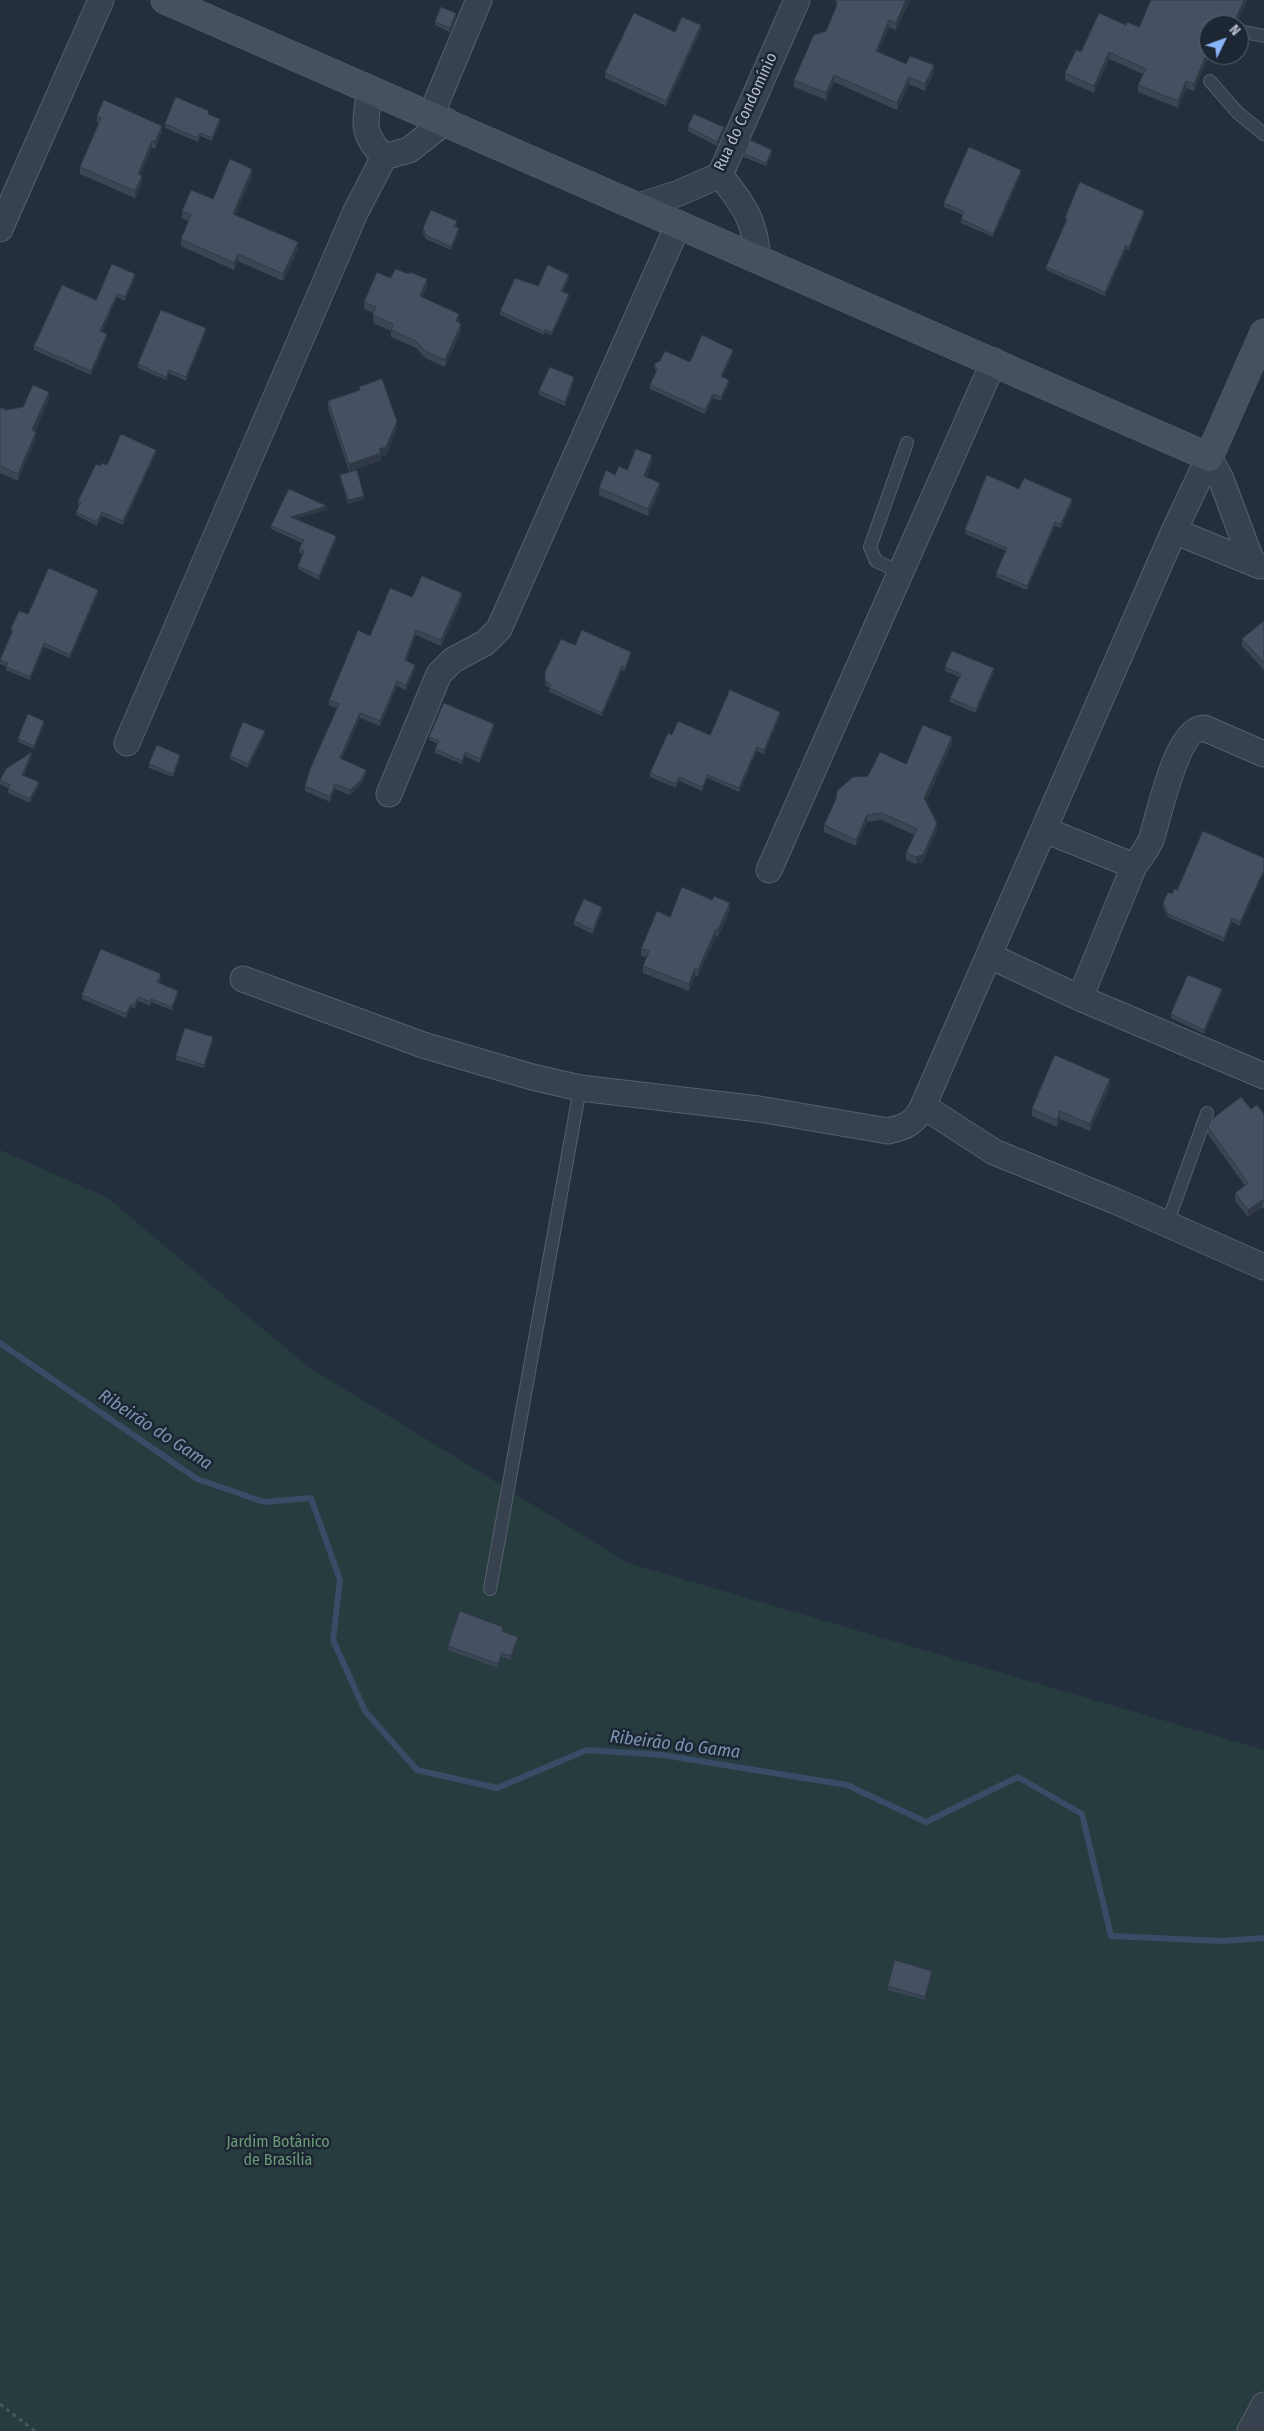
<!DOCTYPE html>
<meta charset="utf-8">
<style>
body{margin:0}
#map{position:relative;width:1264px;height:2431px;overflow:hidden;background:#242f3e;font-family:"Fira Sans Condensed",sans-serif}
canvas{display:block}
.north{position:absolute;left:1199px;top:15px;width:50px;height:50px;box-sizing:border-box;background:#1d2633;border:1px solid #59626f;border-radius:50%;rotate:48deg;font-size:14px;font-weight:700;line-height:20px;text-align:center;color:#b4bcc9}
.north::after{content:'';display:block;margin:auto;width:18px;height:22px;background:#8ab4f8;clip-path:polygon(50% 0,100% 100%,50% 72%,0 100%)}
</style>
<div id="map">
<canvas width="1264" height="2431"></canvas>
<div class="north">N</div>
</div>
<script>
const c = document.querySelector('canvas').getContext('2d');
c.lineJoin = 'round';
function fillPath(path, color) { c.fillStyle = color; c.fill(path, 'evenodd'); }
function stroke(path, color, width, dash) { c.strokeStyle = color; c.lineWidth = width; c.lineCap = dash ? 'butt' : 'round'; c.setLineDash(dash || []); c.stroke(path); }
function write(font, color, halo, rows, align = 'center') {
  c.font = font + ' "Fira Sans Condensed",sans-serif'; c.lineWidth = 5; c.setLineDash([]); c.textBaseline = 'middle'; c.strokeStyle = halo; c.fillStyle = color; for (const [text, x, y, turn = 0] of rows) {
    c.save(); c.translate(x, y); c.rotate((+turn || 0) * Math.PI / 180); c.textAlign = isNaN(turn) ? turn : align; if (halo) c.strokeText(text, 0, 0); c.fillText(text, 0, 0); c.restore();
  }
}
const green = new Path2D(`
 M0,1150L108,1198L307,1366L628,1563L1264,1750V2431H0Z`);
const stream = new Path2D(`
 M0,1343L197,1479L264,1502L311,1498L340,1580L333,1640L365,1711L417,1770L497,1788L587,1750L663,1755L847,1785L926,1822L1018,1777L1082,1814L1111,1936L1221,1941L1264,1938`);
const path = new Path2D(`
 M0,2404L35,2431`);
const lane = new Path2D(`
 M1244,32L1264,36
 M1210,81L1238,113L1264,134
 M900,572L876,561L870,547L907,443
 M1167,1224L1207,1113
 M490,1589L580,1088`);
const street = new Path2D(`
 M370,89C366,121 359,132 384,157
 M431,115L479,0
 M384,157L409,150L446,121
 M720,175C744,206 755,219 758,260
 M639,206L679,193L720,175L797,0
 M0,229L101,0
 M1209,457L1221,479L1252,562
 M1174,531L1260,566
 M127,743L355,213L384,157
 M389,794L439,674L453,660L485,643L499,629L678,225
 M1045,830L1134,866C1140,858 1147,849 1151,840C1159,817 1176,728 1204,728L1264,754
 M769,870L994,361
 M990,956L1080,998L1264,1076
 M243,979L423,1045L532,1077L580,1088L759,1109L888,1131C906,1127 915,1123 923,1106L1174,531L1209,457
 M1080,998L1134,866
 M923,1106L994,1152L1115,1201L1264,1267
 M1250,2431L1264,2405`);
const secondary = new Path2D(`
 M165,0L1209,457L1264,333`);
const wall = new Path2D(`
 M836,0H910L896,30L889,27L878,52L906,64L934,72L925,91L909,84L897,110L834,82L826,100L794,87V80L826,31L836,8Z
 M1247,0L1236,25H1209V55L1194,91L1186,88L1178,108L1138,92V85L1143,74L1109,59L1094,93L1065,80V73L1126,25L1139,27Z
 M456,17L450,32L435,25V22Z
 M701,30L666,106L605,78V73L675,32Z
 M209,114L220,122L212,141L200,136L198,142L165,128V124Z
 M97,116L162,133L155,149L152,148L140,175L142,183L135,198L80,174V167L99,124L97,123Z
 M688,127L724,131L717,146L688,131Z
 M744,154H772L766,166L744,157Z
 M1021,174L993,237L961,223V219L963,215L944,207V203Z
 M252,176L235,215L298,249L283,281L238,261L234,270L181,246V239L188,221L182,218V211L213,199Z
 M1144,214L1129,250L1126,249L1105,296L1046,270V267L1066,222L1065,218Z
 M457,225L456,227L459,232L451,250L426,239L423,233V229Z
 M135,277L125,301L117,297L102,332L107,338L91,375L34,350V346L96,300Z
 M390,278L427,287L422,297L459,321L458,323L461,331L445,367L425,358L416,348L391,337V331L375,324L373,321V313L364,309V302Z
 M569,278L563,292L569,298L552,335L545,332L544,335L500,315V311L538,286Z
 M206,331L186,381L169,373L166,380L138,368V364Z
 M733,353L722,377L729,383L721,401L713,398L705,414L650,389V385L656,371L654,367V364L690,362Z
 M574,381L565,406L539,395V391Z
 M359,387L397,428L386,455L381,456V461L349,471L328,408V401L359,391Z
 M49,399L35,431L36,439L18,481L0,473V407L6,410L23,407Z
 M156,453L123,525L102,516L97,526L76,515V512L79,505H78V501L100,466Z
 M652,462L647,477L660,490L648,516L599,495V488L615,475L627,470Z
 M340,475L364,499L348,504L340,478Z
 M1019,489L1072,503L1061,528L1055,526L1027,590L996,577V573L1006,551L965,534V530Z
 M327,510L296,519L336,540L319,580L298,569V566L303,554L299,553V549L302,543L271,529V526Z
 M98,594L70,658L44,647L30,680L6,670V666L0,664V660L12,633L11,632V628L28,614Z
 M412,597L462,599L441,646L416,635L406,661L415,670L406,690L397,686L380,726L360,718L342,759L366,775L361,785L350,795L335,789L330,802L305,791V786L337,708L329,705V700Z
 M1264,621V670L1242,646V639Z
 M575,645L631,656L625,671L622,670L602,716L549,692V688L545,685V672Z
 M945,667L994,672L976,713L950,702V698L959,677L945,671Z
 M780,716L764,754L757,751L739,792L708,778L702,791L679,781L676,788L650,777V773L672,735H710Z
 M44,725L34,749L18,742V739Z
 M494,728L480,763L465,756L462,764L435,753V749L438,744L429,740V737Z
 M265,735L248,768L230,759V756Z
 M952,744L926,801L937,830L923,862L916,864L906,860V853L914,835L882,820L867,822L856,846L824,832V825L868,776L906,764Z
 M32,756L24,775L39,786L30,803L8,793V788L0,784V780Z
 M180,759L173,777L149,768V764Z
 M1264,858L1240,926L1232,922L1224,942L1168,917L1163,907V903L1172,894L1177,890Z
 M730,910L718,937L716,936L698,976L695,975L689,991L643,973V966L647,957L641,956V949L670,917Z
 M602,911L593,934L574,925V921Z
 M161,977L159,982L178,994L172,1010L151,1002L150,1006L138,1001L135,1009L131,1007L126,1018L82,999V995Z
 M1222,993L1204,1034L1171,1018V1014Z
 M213,1041L204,1068L176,1060V1056Z
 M1110,1086L1090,1131L1060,1119L1057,1127L1032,1116V1109Z
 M1251,1109L1264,1114V1209L1262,1207L1248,1217L1235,1201V1193L1245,1186L1208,1134V1127Z
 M503,1630V1632L518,1640L511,1660L502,1657L498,1668L448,1650V1646Z
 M932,1974L925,2000L888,1990V1986Z`);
const shadedWall = new Path2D(`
 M906,0H910L896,30V23Z
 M1244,0H1247V1L1236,25H1233Z
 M456,13V17L450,32V28Z
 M889,20V27L876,58V51Z
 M701,25V30L666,106V101Z
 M1209,48V55L1194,91V84Z
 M1109,52V59L1094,93V86Z
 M934,65V72L925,91V84Z
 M834,75V82L826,100V93Z
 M909,77V84L897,110V103Z
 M1186,81V88L1178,108V101Z
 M220,119V122L212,141V138Z
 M162,126V133L155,149V142Z
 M724,127V131L717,146V142Z
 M152,141V148L138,181V174Z
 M772,150V154L766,166V163Z
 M252,169V176L233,221V214Z
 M1021,170V174L993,237V234Z
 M142,176V183L135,198V191Z
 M1144,211V214L1129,250V247Z
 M459,228V232L451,250V247Z
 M298,242V249L283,281V274Z
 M1126,245V249L1105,296V292Z
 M238,254V261L234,270V263Z
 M135,274V277L125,301V297Z
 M569,275V278L561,295V291Z
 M427,279V287L420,303V296Z
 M117,294V297L100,335V331Z
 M569,294V298L552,335V332Z
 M459,314V321L456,329V321Z
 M461,324V331L445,367V360Z
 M206,328V331L186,381V377Z
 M107,334V338L91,375V371Z
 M733,350V353L721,380V376Z
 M574,377V381L565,406V402Z
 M729,380V383L721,401V397Z
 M49,392V399L32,437V430Z
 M713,394V398L705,414V410Z
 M397,421V428L386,455L381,456V461L349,471V464L379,449Z
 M36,432V439L18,481V474Z
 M156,450V453L123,525V521Z
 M652,455V462L644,484V476Z
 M660,483V490L648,516V509Z
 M364,496V499L348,504V500Z
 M1072,499V503L1061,528V524Z
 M327,506V510L291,520V517Z
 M102,512V516L97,526V522Z
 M1055,522V526L1027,590V586Z
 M336,536V540L319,580V576Z
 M98,590V594L70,658V655Z
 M462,593V599L441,646V640Z
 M416,630V635L405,666V660Z
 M44,643V647L30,680V677Z
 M631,652V656L625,671V668Z
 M415,665V670L406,690V685Z
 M622,666V670L602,716V713Z
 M994,668V672L976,713V709Z
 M397,681V686L380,726V721Z
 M780,712V716L764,754V750Z
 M360,713V718L340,764V758Z
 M44,721V725L34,749V746Z
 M494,724V728L480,763V759Z
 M265,731V735L248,768V764Z
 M952,737V744L924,805V798Z
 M757,747V751L739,792V788Z
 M32,752V756L22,778V775Z
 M465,752V756L462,764V761Z
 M180,755V759L173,777V774Z
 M366,770V775L361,785L350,795V790Z
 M708,775V778L702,791V787Z
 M679,777V781L676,788V784Z
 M39,782V786L30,803V799Z
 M335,784V789L330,802V797Z
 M867,815V822L856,846V840Z
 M937,823V830L923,862L916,864V857Z
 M1264,870V873L1240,926V922Z
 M730,903V910L718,937V930Z
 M602,907V911L593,934V930Z
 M1232,918V922L1224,942V938Z
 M716,929V936L698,976V970Z
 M695,968V975L689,991V984Z
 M1222,989V993L1204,1034V1030Z
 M178,991V994L172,1010V1007Z
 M138,997V1001L135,1009V1005Z
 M131,1004V1007L126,1018V1014Z
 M213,1037V1041L204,1068V1065Z
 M1110,1079V1086L1090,1131V1124Z
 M1060,1111V1119L1057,1127V1120Z
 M1262,1200V1207L1248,1217V1210Z
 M518,1637V1640L511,1660V1656Z
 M502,1653V1657L498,1668V1664Z
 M932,1971V1974L925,2000V1997Z`);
const building = new Path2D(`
 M836,0H906L896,23L889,20L876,51L906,64L910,56L934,65L925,84L909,77L897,103L834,75L826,93L794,80L811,41L814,35L826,31L837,5Z
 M1151,0H1244L1233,25H1209V48L1194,84L1186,81L1178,101L1138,85L1146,69L1109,52L1094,86L1065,73L1076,50L1081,52L1099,13L1126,25L1127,22L1139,27Z
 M441,7L456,13L450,28L435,22Z
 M634,13L675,32L682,17L701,25L666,101L605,73Z
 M176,97L209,111L208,114L220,119L212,138L200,133L198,138L165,124Z
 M104,100L162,126L155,142L152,141L138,174L142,176L135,191L80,167L101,118L97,116Z
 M694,114L724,127L717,142L688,127Z
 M750,140L772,150L766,163L744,154Z
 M969,147L1021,170L993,234L961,219L964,212L944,203Z
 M230,159L252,169L233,214L298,242L283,274L238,254L234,263L181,239L191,215L182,211L191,190L213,199Z
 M1080,182L1144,211L1129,247L1126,245L1105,292L1046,267L1067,219L1065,218L1069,208Z
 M431,210L457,221L454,227L459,228L451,247L426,235L423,229Z
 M112,264L135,274L125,297L117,294L100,331L107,334L91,371L34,346L62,285L96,300Z
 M548,265L569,275L561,291L569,294L552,332L545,329L544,332L500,311L515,278L538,286Z
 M396,269L406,273L409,274L410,272L427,279L420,296L459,314L456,321L461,324L445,360L425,351L416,341L391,330L393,324L375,316L373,314L376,307L364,302L377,272L390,278Z
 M161,310L206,328L186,377L169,370L166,377L138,364Z
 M702,335L733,350L721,376L729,380L721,397L713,394L705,410L650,385L657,370L654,364L660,361L665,351L690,362Z
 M550,367L574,377L565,402L539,391Z
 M382,379L397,421L386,447L379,449L381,453L349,464L328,401L360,390L359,387Z
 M33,385L49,392L32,430L36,432L18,474L0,466V407L6,410L23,407Z
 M121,434L156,450L123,521L102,512L97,522L76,512L81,502L78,501L96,464L100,466L102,463L107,465Z
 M636,449L652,455L644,476L660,483L648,509L599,488L606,470L615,475L619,466L627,470Z
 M357,470L364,496L348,500L340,475Z
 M987,475L1019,489L1024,478L1072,499L1061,524L1055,522L1027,586L996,573L1007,548L965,530Z
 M289,489L327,506L291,517L336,536L319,576L298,566L304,551L299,549L304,540L271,526Z
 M49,568L98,590L70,655L44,643L30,677L6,667L8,663L0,660L13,630L11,628L19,611L28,614Z
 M422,576L462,593L441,640L416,630L405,660L415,665L406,685L397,681L380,721L360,713L340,758L366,770L361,780L350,790L335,784L330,797L305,786L310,769L339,704L329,700L358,630L370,636L390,588L412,597Z
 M1264,621V663L1242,639Z
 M582,630L631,652L625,668L622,666L602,713L549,688L551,685L545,681V672L561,639L575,645Z
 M952,651L994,668L976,709L950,698L961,674L945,667Z
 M730,690L780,712L764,750L757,747L739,788L708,775L702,787L679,777L676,784L650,773L668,733L672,735L678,721L710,735Z
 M444,703L494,724L480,759L465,752L462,761L435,749L439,741L429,737Z
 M28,714L44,721L34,746L18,739Z
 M243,722L265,731L248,764L230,756Z
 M923,725L952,737L924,798L937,823L923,855L916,857L906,853L917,829L882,813L867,815L856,840L824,825L836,799L837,791L853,777L868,776L880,752L906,764Z
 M157,745L180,755L173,774L149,764Z
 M32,752L22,775L39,782L30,799L8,789L10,785L0,780L6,769Z
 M1203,831L1264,858V870L1240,922L1232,918L1224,938L1168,914L1163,903L1168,892L1172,894L1174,889L1177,890Z
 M682,887L712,900L714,896L730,903L718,930L716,929L698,970L695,968L689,984L643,966L649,951L641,949L657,911L670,917Z
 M584,899L602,907L593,930L574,921Z
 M101,949L161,974L157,982L178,991L172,1007L151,999L150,1002L138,997L135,1005L131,1004L126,1014L82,995Z
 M1188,975L1222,989L1204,1030L1171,1014Z
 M185,1028L213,1037L204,1065L176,1056Z
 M1055,1055L1110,1079L1090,1124L1060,1111L1057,1120L1032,1109Z
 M1241,1097L1251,1109L1257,1105L1264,1114V1202L1262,1200L1248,1210L1235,1193L1248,1183L1208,1127L1210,1121Z
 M460,1611L503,1627L502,1631L518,1637L511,1656L502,1653L498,1664L448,1646Z
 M895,1960L932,1971L925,1997L888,1986Z`);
const streetNames = [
 ["Rua do Condomínio",746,112,-65]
];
const parkNames = [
 ["Jardim Botânico",278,2143],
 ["de Brasília",278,2161]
];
const waterNames = [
 ["Ribeirão do Gama",155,1430,33],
 ["Ribeirão do Gama",675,1745,7]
];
fillPath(green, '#263c3f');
stroke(stream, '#394c67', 6);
stroke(lane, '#565f6c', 14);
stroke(street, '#565f6c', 27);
stroke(secondary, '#565f6c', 29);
stroke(path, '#44595c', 3, [4, 4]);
stroke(lane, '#38414e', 12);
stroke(street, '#38414e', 25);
stroke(secondary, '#465061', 28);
fillPath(wall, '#3b4654');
fillPath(shadedWall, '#303945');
fillPath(building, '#455162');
stroke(building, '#303945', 1);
write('16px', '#b4bcc9', '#1d2633', streetNames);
write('16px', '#6b9a76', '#1d2633', parkNames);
write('italic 18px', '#7c92b1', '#1d2633', waterNames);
</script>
